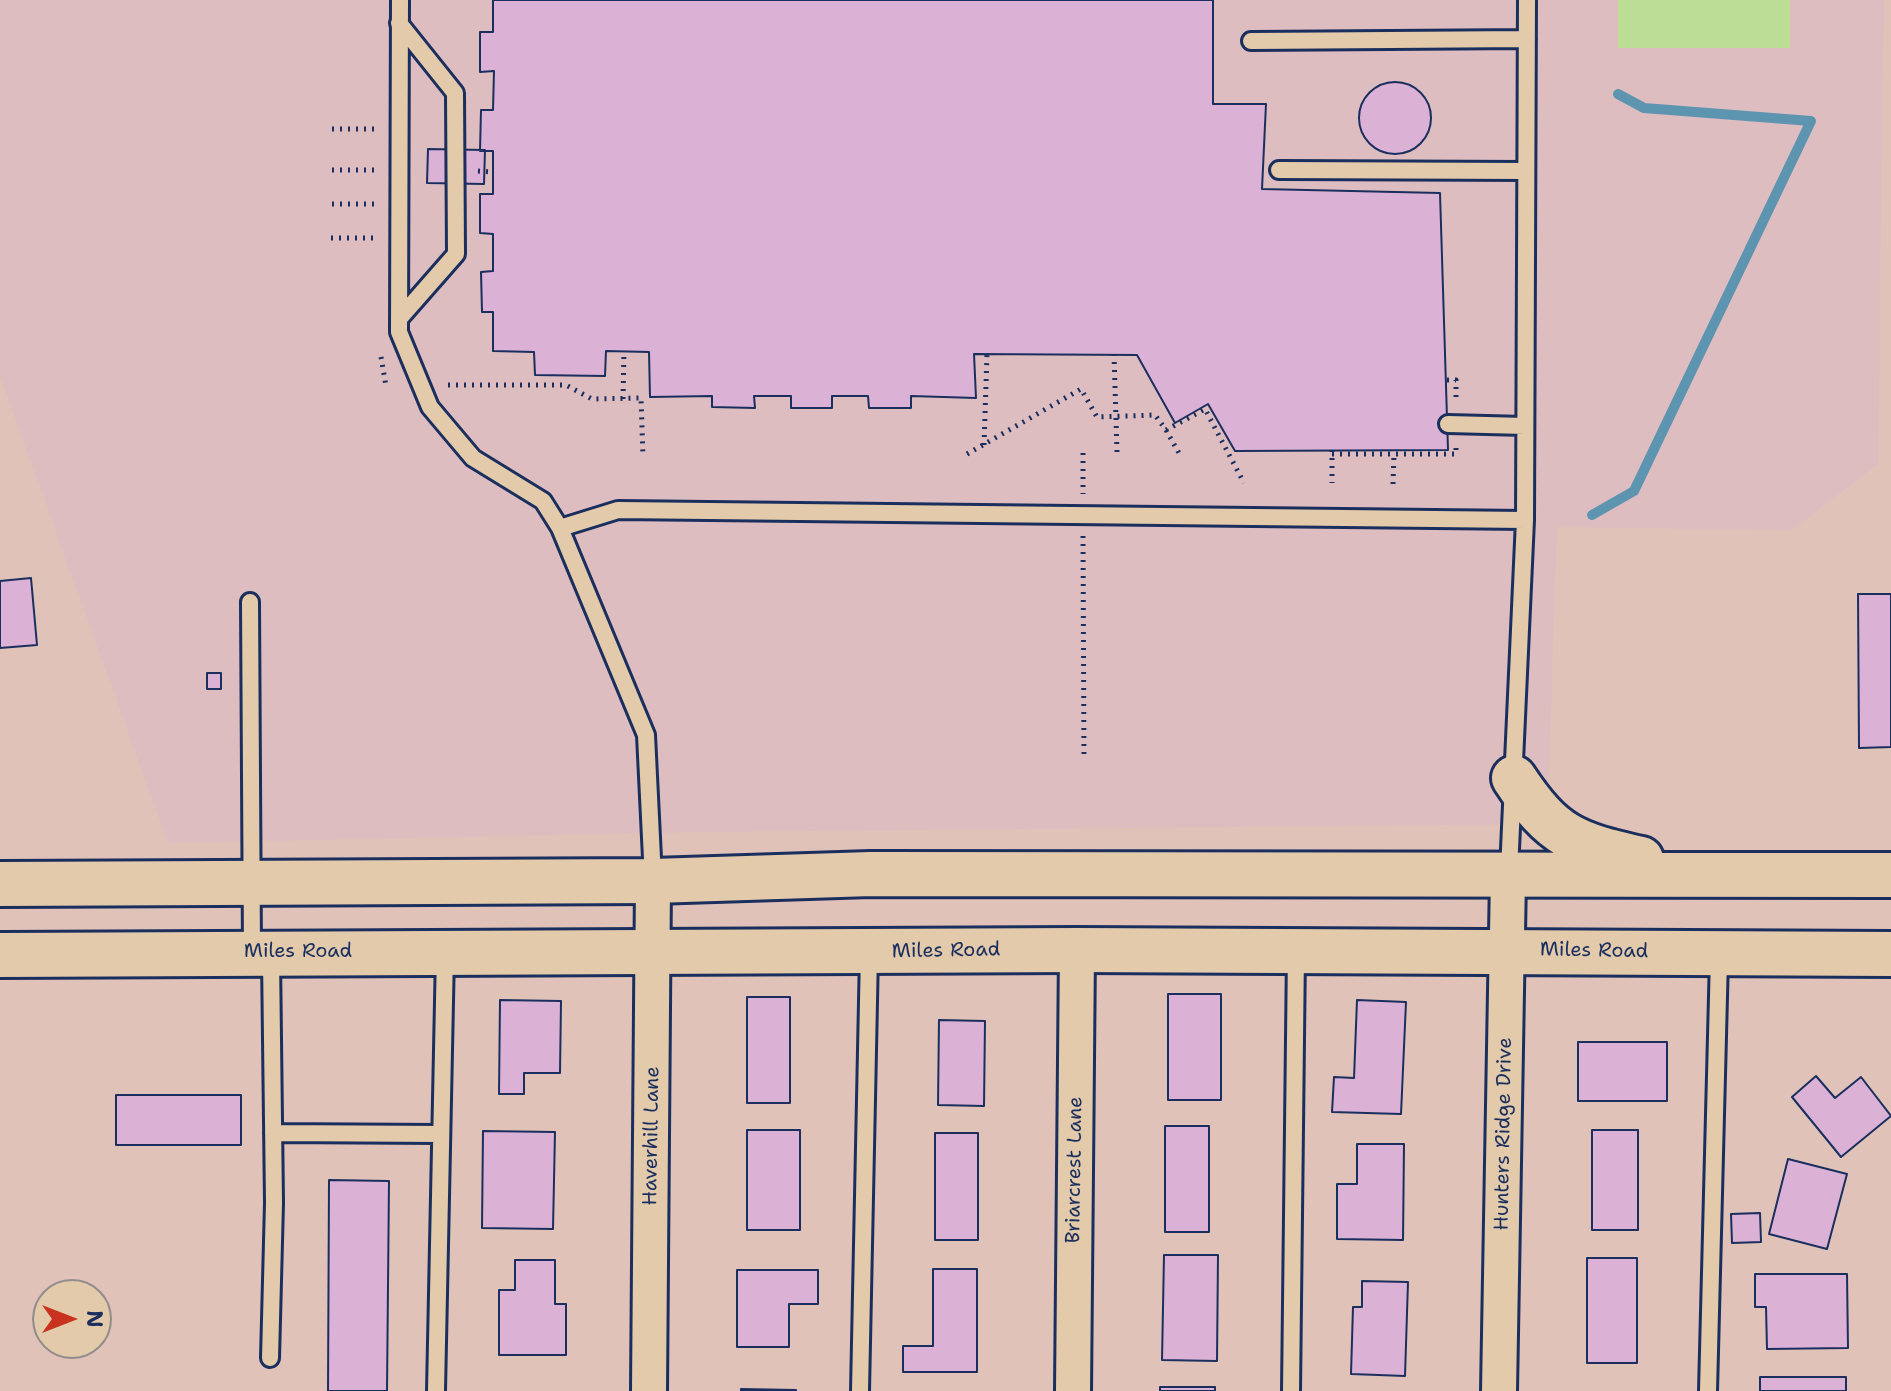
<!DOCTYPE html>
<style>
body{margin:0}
#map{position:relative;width:1891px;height:1391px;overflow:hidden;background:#e0c2b8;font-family:"Shantell Sans",sans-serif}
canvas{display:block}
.north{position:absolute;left:32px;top:1279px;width:80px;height:80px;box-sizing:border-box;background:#e2caab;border:2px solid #928c8c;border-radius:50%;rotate:90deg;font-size:22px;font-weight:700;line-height:32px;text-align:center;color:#1b2f5e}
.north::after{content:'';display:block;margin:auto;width:28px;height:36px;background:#c8321e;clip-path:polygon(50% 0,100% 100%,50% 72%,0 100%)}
</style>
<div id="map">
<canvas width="1891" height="1391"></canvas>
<div class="north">N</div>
</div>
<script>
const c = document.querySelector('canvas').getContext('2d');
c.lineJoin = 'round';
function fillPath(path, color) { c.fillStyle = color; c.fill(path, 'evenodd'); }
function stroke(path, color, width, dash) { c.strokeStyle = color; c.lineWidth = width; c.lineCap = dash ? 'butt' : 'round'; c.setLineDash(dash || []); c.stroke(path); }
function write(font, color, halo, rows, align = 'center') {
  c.font = font + ' "Shantell Sans",sans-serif'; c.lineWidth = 6; c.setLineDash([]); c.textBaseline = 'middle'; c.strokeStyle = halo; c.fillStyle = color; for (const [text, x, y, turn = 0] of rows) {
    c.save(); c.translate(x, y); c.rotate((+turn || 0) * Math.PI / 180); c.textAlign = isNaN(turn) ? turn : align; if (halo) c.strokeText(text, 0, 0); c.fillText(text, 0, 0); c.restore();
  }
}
const built = new Path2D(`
 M0,0H1884L1878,464L1792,530L1557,527L1547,824L699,832L168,843L0,376Z`);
const green = new Path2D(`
 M1618,0H1790V48H1618Z`);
const stream = new Path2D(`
 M1592,515L1634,491L1811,121L1644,108L1618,94`);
const building = new Path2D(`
 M493,0H1213V104H1266L1262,189L1440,193L1448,450L1235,451L1208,404L1175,423L1137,355L974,354L976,398L911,396V408H869L868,396H832V408H791V396H754L755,408L712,407V396L650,397L649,352L606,351L605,376L535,375L534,352L493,351V312H482L481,272L493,271V234L480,233V194H493V151H480L481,110H493L494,71L480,72V32H493Z
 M1359 118a36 36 0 1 1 72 0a36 36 0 1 1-72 0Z
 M428,149L485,150L484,184L427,183Z
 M31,578L37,645L0,648V581Z
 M1858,594H1891V747L1859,748Z
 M207,673H221V689H207Z
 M1168,994H1221V1100H1168Z
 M747,997H790V1103H747Z
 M500,1000L561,1001L560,1073H524V1094H499Z
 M1357,1000L1406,1002L1401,1114L1332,1112L1334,1077L1354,1078Z
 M939,1020L985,1021L984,1106L938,1105Z
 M1578,1042H1667V1101H1578Z
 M1816,1076L1835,1098L1861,1077L1891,1116L1841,1157L1792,1097Z
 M116,1095H241V1145H116Z
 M1165,1126H1209V1232H1165Z
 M747,1130H800V1230H747Z
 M1592,1130H1638V1230H1592Z
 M483,1131L555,1132L553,1229L482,1228Z
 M935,1133H978V1240H935Z
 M1357,1144H1404L1403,1240L1337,1239V1184H1357Z
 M1788,1159L1847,1174L1827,1249L1769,1234Z
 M329,1180L389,1181L387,1391H328Z
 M1760,1213L1761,1242L1732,1243L1731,1214Z
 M1164,1255H1218L1217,1361L1162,1360Z
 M1587,1258H1637V1363H1587Z
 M515,1260H555V1304H566V1355H499V1290H515Z
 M933,1269H977V1372H903V1346H933Z
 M737,1270H818V1304H789V1347H737Z
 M1755,1274H1847L1848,1348L1767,1349L1766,1307H1755Z
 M1362,1281L1408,1282L1405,1376L1351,1374L1353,1307H1362Z
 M1760,1377H1846V1391H1760Z
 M1160,1387H1215V1391H1160Z
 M741,1389L796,1390V1391H741Z`);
const path = new Path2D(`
 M332,129H377
 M332,170H374
 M478,171L493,172
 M332,204H377
 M331,238H377
 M1114,354L1117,452
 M381,357L386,386
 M1447,380H1456V402
 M448,385H566L592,399L641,398L643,457
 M623,399L624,352
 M1166,430L1179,453
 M984,445L987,354
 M1332,450V483
 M1083,453V494
 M967,454L1081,389L1097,417L1155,415L1166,430L1205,409L1244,483
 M1332,454H1456V448
 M1393,484L1394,454
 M1083,536L1084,759`);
const lane = new Path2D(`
 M400,0L399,332L430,407L473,458L543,501L560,528L646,735L653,879
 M399,23L455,93L456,254L399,319
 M1251,41L1527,39
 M1279,170L1526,171
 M1448,424L1525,426
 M560,528L618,510L1525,520
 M250,602L252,951
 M1509,871L1525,520L1527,0
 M273,1133L441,1134
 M270,1358L274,1203L271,957
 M436,1391L445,953
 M860,1391L869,953
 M1291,1391L1296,951
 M1708,1391L1719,957`);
const street = new Path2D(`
 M649,1391L653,881
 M1073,1391L1077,950
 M1499,1391L1508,877`);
const secondary = new Path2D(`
 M1514,778C1553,837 1574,844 1641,859
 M0,884L653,881L871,874L1891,875
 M0,955L1077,950L1891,954`);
const streetNames = [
 ["Miles Road",946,951,-1],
 ["Miles Road",1594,951,1],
 ["Miles Road",298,952],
 ["Hunters Ridge Drive",1504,1134,-89],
 ["Haverhill Lane",652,1136,-89],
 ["Briarcrest Lane",1075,1170,-89]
];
fillPath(built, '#debdc1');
fillPath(green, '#bcdd96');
stroke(stream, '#5d94af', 10);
fillPath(building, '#dbb1d6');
stroke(building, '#1b2f5e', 2);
stroke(lane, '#1b2f5e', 22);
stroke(street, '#1b2f5e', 40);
stroke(secondary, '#1b2f5e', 50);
stroke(path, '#1b2f5e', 5, [2, 6]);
stroke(lane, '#e2caab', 16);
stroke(street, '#e2caab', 34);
stroke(secondary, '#e2caab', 44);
write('20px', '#1b2f5e', '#e2caab', streetNames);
</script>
